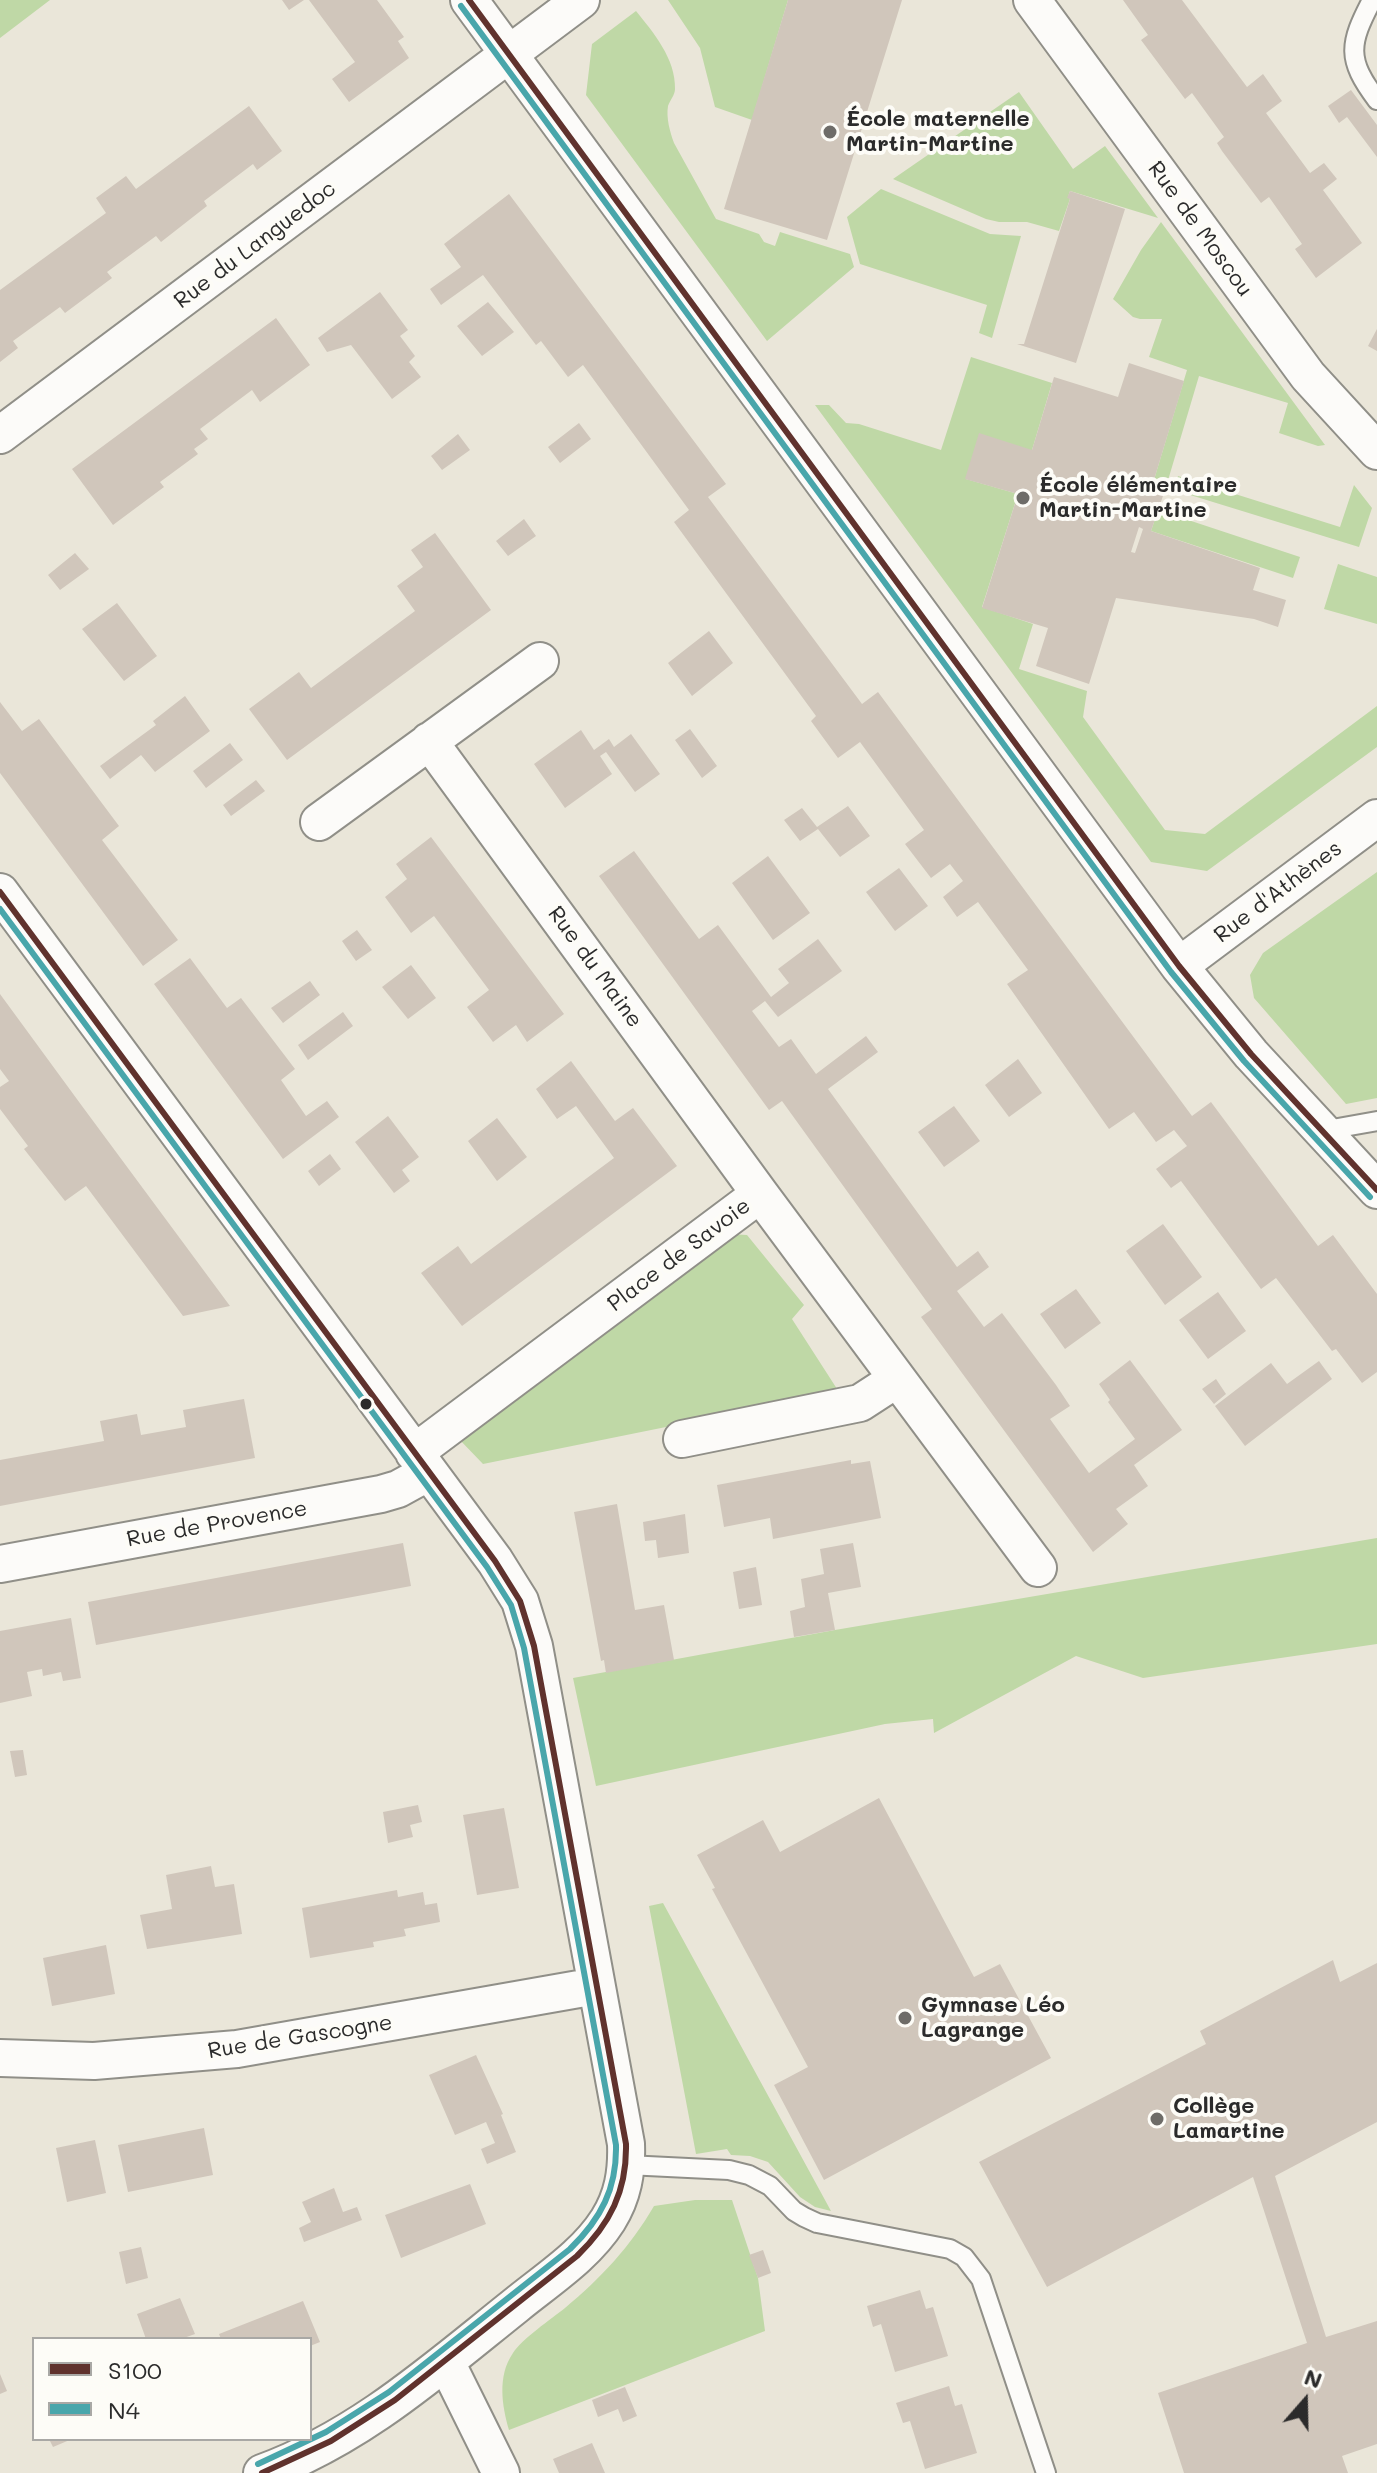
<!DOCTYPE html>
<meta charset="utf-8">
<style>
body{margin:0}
#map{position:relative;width:1377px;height:2473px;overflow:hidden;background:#eae6d9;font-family:Mali,sans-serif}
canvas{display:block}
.legend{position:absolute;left:32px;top:2337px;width:280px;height:104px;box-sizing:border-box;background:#fdfcf7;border:2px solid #a9a8a5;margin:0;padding:10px 14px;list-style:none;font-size:24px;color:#2b2b2b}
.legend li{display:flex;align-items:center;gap:16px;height:40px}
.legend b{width:40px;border:2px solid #a9a8a5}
.north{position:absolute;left:1265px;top:2361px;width:80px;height:80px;-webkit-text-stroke:6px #fdfcf7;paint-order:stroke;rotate:20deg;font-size:22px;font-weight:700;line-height:32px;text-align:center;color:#2b2b2b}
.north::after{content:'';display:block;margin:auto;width:28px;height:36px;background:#2b2b2b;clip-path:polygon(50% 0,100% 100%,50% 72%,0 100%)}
</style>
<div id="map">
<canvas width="1377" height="2473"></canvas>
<ul class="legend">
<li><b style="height:10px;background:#60322d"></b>S100</li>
<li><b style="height:10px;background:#49a6ab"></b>N4</li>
</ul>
<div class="north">N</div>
</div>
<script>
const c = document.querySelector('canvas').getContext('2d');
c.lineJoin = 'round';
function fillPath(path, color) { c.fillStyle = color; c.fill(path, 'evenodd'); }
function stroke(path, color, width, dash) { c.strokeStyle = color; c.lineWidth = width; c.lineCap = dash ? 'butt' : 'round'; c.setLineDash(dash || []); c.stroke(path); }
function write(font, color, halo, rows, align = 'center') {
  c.font = font + ' Mali,sans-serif'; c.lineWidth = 8; c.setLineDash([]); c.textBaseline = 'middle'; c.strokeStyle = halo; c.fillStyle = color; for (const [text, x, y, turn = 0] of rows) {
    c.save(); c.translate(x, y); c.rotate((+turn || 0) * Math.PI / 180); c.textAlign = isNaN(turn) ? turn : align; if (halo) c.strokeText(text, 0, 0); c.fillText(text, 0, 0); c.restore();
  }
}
const green = new Path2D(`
 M0,0H50L0,38Z
 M668,0H788L752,120L715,107L700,48Z
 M636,11C653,32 676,59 675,89C675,95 670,100 668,106C666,118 670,132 674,143L716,219L759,234L764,242L775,246L780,232L850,254L854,267L767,341L586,95L592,44Z
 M1019,92L1073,169L1105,146L1158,218L1070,191L1068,197L1070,199L1059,231L1027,222H999L986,219L893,179Z
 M881,189L990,234L1021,236L992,338L979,333L987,305L860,264L847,217Z
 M1161,222L1325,445L1318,446L1279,433L1288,403L1199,376L1166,487L1153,483L1187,370L1149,357L1162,319H1140L1133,317L1113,299L1141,250Z
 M971,357L1052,383L1032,450L966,479L1018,494L982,607L1033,624L1019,669L1087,691L1083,717L1165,830L1205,834L1377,706V747L1207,871L1151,862L815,405H829L846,423L859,424L941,450Z
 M1178,476L1340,527L1354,485L1372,508L1359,547L1174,490Z
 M1158,510L1300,557L1293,578L1151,531Z
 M1338,564L1377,577V624L1324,609Z
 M1377,872V1098L1346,1104L1254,998L1250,975L1263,953Z
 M729,1234L747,1235L804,1305L792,1319L839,1392L483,1464L458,1438Z
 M1377,1538V1644L1143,1678L1076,1656L934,1733L933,1719L885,1724L596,1786L573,1678L835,1630Z
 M663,1903L831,2211L815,2207L800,2197L768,2162L750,2156L731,2155L727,2149L696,2154L649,1906Z
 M695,2200H732L758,2278L765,2331L509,2430C502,2406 497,2376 513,2353C522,2339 551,2319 565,2308C601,2278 630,2247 654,2206Z`);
const building = new Path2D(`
 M282,0H304L289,10Z
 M309,0H377L404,37L398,41L409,58L349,102L332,79L355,62Z
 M788,0H902L827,240L724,209Z
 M1123,0H1182L1247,87L1263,74L1282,101L1266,113L1310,173L1324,163L1337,179L1323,190L1362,243L1316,278L1295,249L1302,244L1269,197L1261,203L1222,151L1217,143L1224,137L1192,93L1185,99L1141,40L1148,35Z
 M1351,90L1377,125V157L1347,117L1339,123L1328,106Z
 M249,106L282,151L257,170L253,164L204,201L207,206L161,242L156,236L107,272L112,278L65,313L60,307L13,341L18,348L0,362V290L106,213L96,198L126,176L136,189Z
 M1070,191L1125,209L1076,363L1017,344H1024L1070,199L1067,198Z
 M509,194L726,484L708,497L862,704L878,692L1192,1116L1211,1102L1318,1246L1333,1235L1377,1294V1372L1362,1383L1336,1349L1332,1351L1276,1278L1261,1289L1181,1181L1171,1188L1156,1169L1187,1146L1174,1130L1156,1142L1134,1112L1109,1129L1007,984L1028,970L978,902L957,917L943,897L963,881L950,864L931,878L905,844L924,830L860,742L838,758L811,721L816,716L674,522L689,510L583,365L568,377L541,341L536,345L483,275L441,305L430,289L461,267L444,244Z
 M380,292L408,330L400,336L415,356L409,362L421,377L392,399L351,345L327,352L318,338Z
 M488,302L514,332L482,356L457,326Z
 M276,318L310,365L260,402L252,390L200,429L208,439L194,449L198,454L160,482L164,487L113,525L72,469Z
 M1377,329V351L1368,346Z
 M1129,363L1184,381L1153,483L1166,487L1151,531L1260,568L1253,590L1286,600L1278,627L1254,619L1116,598L1089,684L1036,666L1048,628L982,608L1018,494L965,479L979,433L1032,450L1054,377L1118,397ZM1139,527L1143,529L1135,553L1131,552Z
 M579,423L591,439L560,463L548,447Z
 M458,434L470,450L442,470L431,456Z
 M524,519L536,536L508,556L496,541Z
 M435,533L491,610L287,760L249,709L299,672L311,688L415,611L397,586L423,567L411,550Z
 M75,553L89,569L60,590L48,575Z
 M117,603L157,656L124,681L82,629Z
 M709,631L733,663L692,696L668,663Z
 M185,696L210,731L155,772L141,755L110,779L100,766L156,725L153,721Z
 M0,702L22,731L39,719L119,826L102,840L178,940L143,966L0,773Z
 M690,729L717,766L702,778L675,740Z
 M581,730L594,750L609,739L614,747L631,734L660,774L635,792L606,752L600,756L612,774L565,808L534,764Z
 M230,743L243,760L206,788L193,771Z
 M256,780L265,791L231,816L223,805Z
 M848,806L870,836L840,857L818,829L800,841L784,820L802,808L817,827Z
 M431,837L564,1014L527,1042L516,1025L493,1042L467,1007L489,990L434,916L411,933L385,897L407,879L396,864Z
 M634,851L699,939L718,925L771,997L789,983L778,969L818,939L842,971L778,1017L765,1001L752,1011L779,1047L791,1039L816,1074L866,1036L878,1052L828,1089L957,1267L978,1251L989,1267L957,1291L984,1327L1002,1313L1056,1385L1070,1406L1050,1419L1089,1473L1135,1439L1108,1402L1110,1400L1099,1384L1130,1360L1182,1430L1134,1465L1148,1486L1116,1509L1128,1524L1093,1552L921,1317L932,1309L782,1101L769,1110L599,876Z
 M768,856L810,913L773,940L732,883Z
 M899,868L928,906L895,931L866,892Z
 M357,930L372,950L356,961L342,941Z
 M190,958L227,1008L241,998L295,1069L281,1080L306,1116L327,1101L339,1117L283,1159L154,984Z
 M411,965L436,998L408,1019L382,987Z
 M310,981L320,995L283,1023L271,1008Z
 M0,994L82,1106L230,1306L183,1316L86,1186L65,1201L24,1149L28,1146L0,1109V1087L9,1081L0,1069Z
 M343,1012L353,1026L308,1060L298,1045Z
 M1018,1059L1042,1093L1009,1117L985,1085Z
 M571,1061L615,1121L633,1108L677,1166L462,1326L421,1273L458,1246L471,1264L614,1158L576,1106L557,1119L536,1089Z
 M954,1106L980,1141L944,1167L918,1132Z
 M388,1116L419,1157L402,1170L410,1181L394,1193L355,1142Z
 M497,1118L527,1157L497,1181L468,1141Z
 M330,1154L341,1169L319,1186L308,1171Z
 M1163,1224L1202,1277L1165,1305L1126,1251Z
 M1076,1289L1101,1323L1065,1349L1040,1314Z
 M1218,1292L1246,1331L1208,1359L1179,1320Z
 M1319,1361L1332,1379L1245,1446L1215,1406L1271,1363L1287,1384Z
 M1216,1379L1226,1394L1214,1404L1202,1389Z
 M244,1399L255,1458L0,1506V1460L104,1441L100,1421L137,1414L141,1435L186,1427L183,1410Z
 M851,1460V1464L870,1461L881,1518L773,1539L770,1518L724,1527L717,1485Z
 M617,1504L635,1610L664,1605L674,1660L606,1673L604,1660L601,1661L574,1512Z
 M685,1514L689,1553L658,1558L656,1540L645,1541L643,1522Z
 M403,1543L411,1586L96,1645L88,1602Z
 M853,1543L861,1587L828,1593L835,1630L794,1637L790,1611L805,1607L801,1579L824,1574L820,1549Z
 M756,1567L762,1605L739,1609L733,1572Z
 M71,1618L81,1678L63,1681L61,1672L43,1676L42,1669L27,1672L32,1696L0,1703V1631Z
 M23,1750L27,1775L15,1777L10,1751Z
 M879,1798L974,1977L1000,1964L1051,2058L824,2180L774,2085L808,2067L712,1889L715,1888L697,1855L763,1820L780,1852Z
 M418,1805L422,1822L410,1825L413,1837L388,1843L383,1812Z
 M504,1808L519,1888L477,1895L463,1815Z
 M211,1866L215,1887L234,1884L242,1934L147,1949L140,1915L172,1909L166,1875Z
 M397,1890L398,1897L423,1892L425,1905L437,1903L440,1922L404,1929L406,1936L373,1942L374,1947L310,1958L302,1908Z
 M106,1945L115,1994L52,2006L43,1958Z
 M1333,1960L1340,1982L1377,1963V2122L1275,2176L1326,2337L1377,2321V2444L1342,2456L1348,2473H1184L1158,2393L1307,2343L1253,2177L1047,2287L979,2162L1206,2044L1200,2031Z
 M476,2055L503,2114L501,2115L516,2152L487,2164L481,2149L495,2143L486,2122L455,2135L429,2075Z
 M204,2128L213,2175L128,2192L118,2145Z
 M95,2140L106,2193L67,2202L56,2148Z
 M470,2184L486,2224L401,2258L385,2215Z
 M334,2188L343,2212L357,2207L362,2220L304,2242L299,2228L311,2222L302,2202Z
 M141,2247L148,2278L126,2284L119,2252Z
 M763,2250L771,2273L758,2278L749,2255Z
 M920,2290L926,2309L933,2307L948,2356L895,2372L881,2324L873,2327L867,2306Z
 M180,2298L195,2334L181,2339H146L137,2314Z
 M303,2301L320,2342L310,2346V2339H221L219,2334Z
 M0,2374L7,2391L0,2394Z
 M949,2386L955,2406L962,2404L977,2453L925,2469L910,2421L903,2423L896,2403Z
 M625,2387L637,2416L623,2422L618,2409L598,2417L592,2400Z
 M49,2439H72L53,2447Z
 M592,2443L605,2473H559L553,2459Z`);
const service = new Path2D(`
 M1372,0C1349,44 1346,59 1377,100
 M1321,1131L1377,1121
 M627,2165L729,2170L749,2175L770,2186L794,2211L804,2217L817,2223L950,2249L964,2257L981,2279L1046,2473`);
const minor = new Path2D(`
 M469,0L1179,966L1251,1054L1377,1190
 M1032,0L1308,376L1377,451
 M0,435L581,0
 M429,741L760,1194L1038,1568
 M319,822L540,661
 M0,892L495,1561L520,1601L534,1646L626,2144C627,2172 623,2196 608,2220C585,2256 548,2279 515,2306C436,2369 359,2438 262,2473
 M1179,966L1377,818
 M682,1439L860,1403L897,1379
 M414,1453L760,1194
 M0,1564L381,1494L398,1489L429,1472
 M0,2058L94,2061L237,2049L596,1986
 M446,2362L501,2473`);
const bus1 = new Path2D(`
 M469,0L1179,966L1251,1054L1377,1190
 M0,892L495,1561L520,1601L534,1646L626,2144C627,2191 610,2224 577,2256L395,2400L331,2441L262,2473`);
const bus2 = new Path2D(`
 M461,6L1171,972L1244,1061L1370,1197
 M0,909L487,1567L511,1605L524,1648L616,2145C617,2188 601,2219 570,2249L389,2392L326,2432L258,2464`);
const markers = [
 [830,132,8,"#6e6c68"],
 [1023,498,8,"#6e6c68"],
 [366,1404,7,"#2b2b2b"],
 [905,2018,8,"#6e6c68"],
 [1157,2119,8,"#6e6c68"]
];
const poiNames = [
 ["École maternelle",846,119],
 ["Martin-Martine",846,144],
 ["École élémentaire",1039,485],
 ["Martin-Martine",1039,510],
 ["Gymnase Léo",921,2005],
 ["Lagrange",921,2030],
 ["Collège",1173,2106],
 ["Lamartine",1173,2131]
];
const streetNames = [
 ["Rue de Moscou",1200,229,54],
 ["Rue du Languedoc",255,245,-37],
 ["Rue d'Athènes",1278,892,-37],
 ["Rue du Maine",595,967,54],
 ["Place de Savoie",679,1255,-37],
 ["Rue de Provence",217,1524,-10],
 ["Rue de Gascogne",300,2037,-9]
];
fillPath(green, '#bfd8a6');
fillPath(building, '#d0c6bb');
stroke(service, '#908f88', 22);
stroke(minor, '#908f88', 40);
stroke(service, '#fcfbf9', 18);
stroke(minor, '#fcfbf9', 36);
stroke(bus1, '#60322d', 6);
stroke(bus2, '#49a6ab', 6);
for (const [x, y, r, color] of markers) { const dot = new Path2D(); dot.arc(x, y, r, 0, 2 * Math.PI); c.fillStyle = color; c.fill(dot); stroke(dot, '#fdfcf7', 3); }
write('bold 22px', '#2b2b2b', '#fdfcf7', poiNames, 'left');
write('22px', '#2b2b2b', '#fdfcf7', streetNames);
</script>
